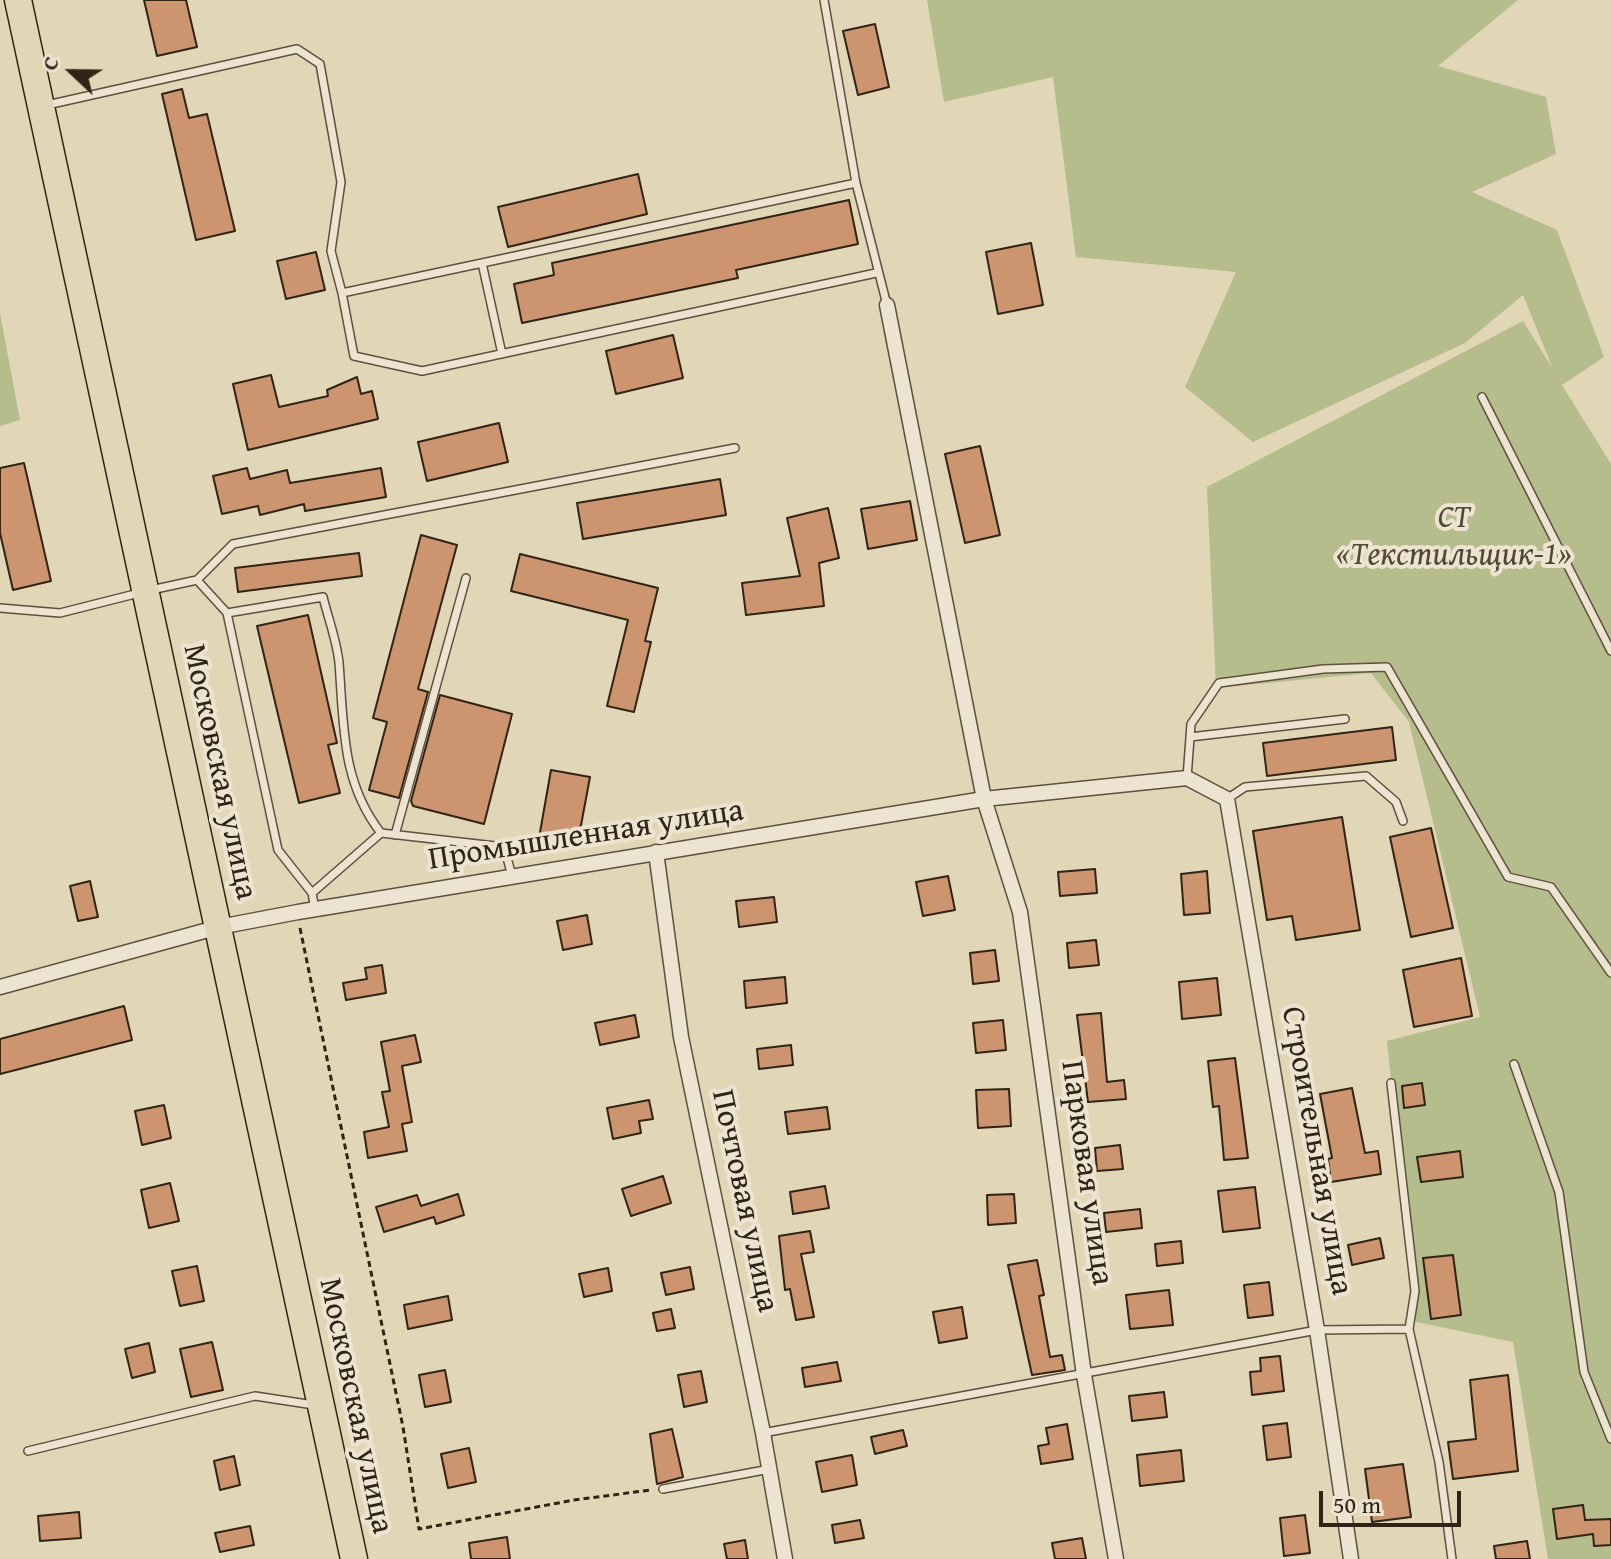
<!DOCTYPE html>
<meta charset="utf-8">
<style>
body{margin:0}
#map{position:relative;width:1611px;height:1559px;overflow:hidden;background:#e1d6b6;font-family:"Gentium Book Plus",serif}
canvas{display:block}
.north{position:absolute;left:32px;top:32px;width:80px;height:80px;-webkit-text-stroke:6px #ece4d0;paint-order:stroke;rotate:292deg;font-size:22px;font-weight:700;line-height:32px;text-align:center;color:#2f2416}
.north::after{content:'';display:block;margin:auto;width:28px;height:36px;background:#2f2416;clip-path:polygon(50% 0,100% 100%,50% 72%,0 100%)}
.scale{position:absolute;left:1319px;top:1491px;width:142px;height:36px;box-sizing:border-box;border:4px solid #2f2416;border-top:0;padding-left:10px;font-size:24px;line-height:28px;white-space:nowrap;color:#2f2416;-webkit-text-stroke:6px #ece4d0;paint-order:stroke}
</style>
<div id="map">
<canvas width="1611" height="1559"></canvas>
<div class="north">С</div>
<div class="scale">50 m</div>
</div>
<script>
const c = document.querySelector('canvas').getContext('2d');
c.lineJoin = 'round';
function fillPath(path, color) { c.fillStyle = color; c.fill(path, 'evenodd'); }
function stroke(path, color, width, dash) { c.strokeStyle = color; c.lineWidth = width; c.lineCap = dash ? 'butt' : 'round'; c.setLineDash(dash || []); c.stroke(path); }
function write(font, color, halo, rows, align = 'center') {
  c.font = font + ' "Gentium Book Plus",serif'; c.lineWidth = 8; c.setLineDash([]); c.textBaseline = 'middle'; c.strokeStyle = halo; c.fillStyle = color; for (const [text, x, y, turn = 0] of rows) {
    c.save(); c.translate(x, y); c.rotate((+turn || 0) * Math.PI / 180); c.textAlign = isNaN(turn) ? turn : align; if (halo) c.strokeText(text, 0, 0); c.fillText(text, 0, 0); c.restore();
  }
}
const green = new Path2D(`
 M927,0H1518L1438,66L1546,97L1556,154L1472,192L1557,230L1604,357L1562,385L1611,464V1559H1548L1513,1342L1416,1322L1387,1041L1480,1017L1409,722L1371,673L1216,688L1207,487L1523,321L1553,369L1523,295L1465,343L1253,442L1185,387L1236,272L1076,257L1053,77L944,102Z
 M0,313L20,420L0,426Z`);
const building = new Path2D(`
 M144,0H186L197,47L157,56Z
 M875,24L889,87L858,95L843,31Z
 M182,89L189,118L207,114L235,231L196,240L162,94Z
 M638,174L647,214L508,247L498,207Z
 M849,200L858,244L736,270L738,278L522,323L514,284L554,275L552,263Z
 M1031,243L1043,305L998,314L986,252Z
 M316,252L325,290L286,299L277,261Z
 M673,335L683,378L616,394L606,351Z
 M271,375L279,407L328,396L327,390L357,377L361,394L372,391L378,419L248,450L233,384Z
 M499,423L508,462L427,481L418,442Z
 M980,446L1000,535L965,543L945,454Z
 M24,463L51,581L13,590L0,533V468Z
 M247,468L250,479L287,470L290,483L381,468L386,497L305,511L304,504L260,515L258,506L222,514L213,476Z
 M720,479L726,515L583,539L577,503Z
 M910,501L917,540L868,549L861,509Z
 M828,508L839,558L819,563L824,606L746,615L742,583L800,576L787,518Z
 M421,535L457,545L418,689L428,692L399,798L369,790L387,722L373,718Z
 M359,553L362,576L238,592L235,568Z
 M520,554L658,588L645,641L651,642L634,712L607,706L628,620L511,591Z
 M308,615L337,743L328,745L340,793L299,803L257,626Z
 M440,695L512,714L484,824L413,806L411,801Z
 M1392,727L1396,760L1267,776L1263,743Z
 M551,770L590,777L579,836L539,838Z
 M1342,817L1360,930L1296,940L1292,916L1267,920L1253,831Z
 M1431,828L1453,928L1411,937L1390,837Z
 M1095,869L1097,893L1060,896L1058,872Z
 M1207,871L1210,913L1184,915L1181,874Z
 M948,876L955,910L923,916L916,882Z
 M90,881L98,917L78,921L70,886Z
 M774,897L777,922L739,927L736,901Z
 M587,915L592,944L563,950L557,921Z
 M1096,940L1099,965L1069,968L1067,943Z
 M995,950L999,981L973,984L970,953Z
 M1461,958L1472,1016L1414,1027L1403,970Z
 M382,965L386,993L346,1000L343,983L367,979L365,968Z
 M785,977L787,1003L746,1008L744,981Z
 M1217,978L1221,1015L1182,1019L1179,982Z
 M124,1006L132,1040L0,1074V1039Z
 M1101,1013L1107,1082L1124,1080L1126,1099L1088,1102L1077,1015Z
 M635,1015L639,1037L600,1045L595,1023Z
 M1003,1020L1006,1050L976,1053L973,1023Z
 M415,1035L421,1062L402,1066L412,1122L402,1124L407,1151L368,1158L364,1132L389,1127L382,1092L390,1091L381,1042Z
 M791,1045L793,1065L759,1069L757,1049Z
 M1235,1058L1248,1158L1224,1160L1219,1106L1213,1107L1208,1061Z
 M1422,1083L1425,1105L1404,1108L1402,1086Z
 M1352,1088L1365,1153L1378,1151L1381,1174L1331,1182L1328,1159L1332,1158L1320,1094Z
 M1009,1089L1011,1126L978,1128L976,1090Z
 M649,1100L653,1119L639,1121L641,1133L613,1139L607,1108Z
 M164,1105L171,1138L142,1145L135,1111Z
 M827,1107L830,1129L788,1134L785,1112Z
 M1120,1145L1123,1169L1097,1171L1095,1148Z
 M1460,1151L1463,1177L1421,1182L1417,1157Z
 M663,1176L671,1203L631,1216L622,1189Z
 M170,1183L179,1221L149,1228L141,1190Z
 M825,1186L829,1208L793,1214L790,1192Z
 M1255,1187L1260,1228L1223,1232L1218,1191Z
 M458,1194L464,1215L436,1224L434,1217L384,1232L376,1207L417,1195L421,1206Z
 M1014,1194L1016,1223L988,1225L987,1195Z
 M1140,1209L1142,1228L1106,1232L1104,1213Z
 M810,1231L814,1252L801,1254L814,1317L796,1320L790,1289L785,1290L779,1236Z
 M1380,1238L1384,1258L1352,1265L1348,1245Z
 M1181,1241L1183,1263L1157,1266L1155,1244Z
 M1453,1255L1461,1315L1431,1319L1423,1258Z
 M1037,1260L1044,1295L1039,1296L1050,1357L1062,1355L1065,1370L1032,1375L1008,1265Z
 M197,1266L204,1301L180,1306L172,1271Z
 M690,1267L694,1289L666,1295L661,1273Z
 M608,1268L612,1291L584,1297L579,1274Z
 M1269,1282L1273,1315L1248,1318L1244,1285Z
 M1169,1290L1173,1325L1130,1329L1126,1295Z
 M448,1296L452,1320L408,1329L404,1305Z
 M962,1307L967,1338L939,1343L933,1312Z
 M671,1309L675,1328L657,1331L653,1313Z
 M212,1342L223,1390L191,1397L180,1349Z
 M149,1343L155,1372L132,1378L125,1349Z
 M1280,1356L1284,1391L1252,1395L1250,1372L1261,1371L1260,1358Z
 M837,1362L841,1381L805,1387L802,1368Z
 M445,1370L451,1402L425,1407L419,1375Z
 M701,1371L707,1402L684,1407L678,1375Z
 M1508,1375L1518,1471L1453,1479L1448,1442L1476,1439L1470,1380Z
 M1164,1392L1167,1417L1132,1421L1129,1396Z
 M1287,1423L1291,1457L1267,1460L1263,1426Z
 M1067,1424L1073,1459L1041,1464L1038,1446L1049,1444L1046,1428Z
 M672,1429L683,1477L657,1484L650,1434Z
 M903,1430L907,1446L875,1454L871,1437Z
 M469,1448L476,1482L448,1488L441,1454Z
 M1181,1450L1184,1481L1140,1486L1137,1455Z
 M852,1455L857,1485L822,1492L816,1462Z
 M234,1456L240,1485L220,1490L214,1461Z
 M1403,1464L1411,1517L1372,1522L1365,1469Z
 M1583,1505L1585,1520L1611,1519V1545L1594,1546L1593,1534L1557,1539L1553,1509Z
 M79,1512L81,1538L40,1541L38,1516Z
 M1305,1515L1310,1553L1284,1556L1280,1518Z
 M860,1520L864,1538L835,1543L832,1525Z
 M250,1526L254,1545L220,1552L215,1533Z
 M507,1537L510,1559H471L469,1543Z
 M1082,1538L1086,1559H1055L1052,1543Z
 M745,1540L748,1559H727L724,1544Z
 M1527,1541L1530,1559H1496L1494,1546Z`);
const path = new Path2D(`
 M300,928L403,1427L419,1529L574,1500L651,1490`);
const lane = new Path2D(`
 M824,0L856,183L887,305
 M47,105L297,49L320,64L341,182L331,251L342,293L856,183
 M482,263L502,354
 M342,293L354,356L422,371L876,273
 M1482,397L1611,651
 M197,580L233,544L735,448
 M151,590L197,580L227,613L278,850L312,893L315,909
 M0,608L60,613L139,593
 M227,613L323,597C328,618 337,641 339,663C344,725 341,782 381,833L312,893
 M1190,737L1345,719
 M1187,778L1191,724L1219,683L1323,669L1387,667L1508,877L1551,887L1611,973
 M1227,799L1245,787L1366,776L1396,802L1403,821
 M381,833L504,847L512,876
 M395,835L466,578
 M1514,1064L1559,1192L1584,1372L1611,1439
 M1391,1083L1415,1291L1409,1329L1439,1462L1452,1559
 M763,1433L1317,1330L1409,1329
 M28,1451L255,1396L314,1405
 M663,1489L770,1469`);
const street = new Path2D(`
 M887,305L984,799L1020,912L1084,1375L1116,1559
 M656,852L681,1037L763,1433L785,1559
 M0,987L219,927L298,912L984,799L1187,778L1227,799L1317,1330L1351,1559`);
const highway = new Path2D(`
 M18,0L354,1559`);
const parkNames = [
 ["СТ",1454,519],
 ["«Текстильщик-1»",1454,556]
];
const streetNames = [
 ["Московская улица",219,772,78],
 ["Промышленная улица",586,836,-9],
 ["Строительная улица",1316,1151,80],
 ["Парковая улица",1086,1173,82],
 ["Почтовая улица",744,1201,78],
 ["Московская улица",355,1406,78]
];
fillPath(green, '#b5bd8c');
fillPath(building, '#cd9470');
stroke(building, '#2f2416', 2);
stroke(lane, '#5c503e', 10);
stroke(street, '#5c503e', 17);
stroke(highway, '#2f2416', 29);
stroke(path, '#2f2416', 3, [6, 4]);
stroke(lane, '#ece4d0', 7);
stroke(street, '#ece4d0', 14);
stroke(highway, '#e1d6b6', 26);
write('italic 32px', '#504a34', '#ece4d0', parkNames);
write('32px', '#2f2416', '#ece4d0', streetNames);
</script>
